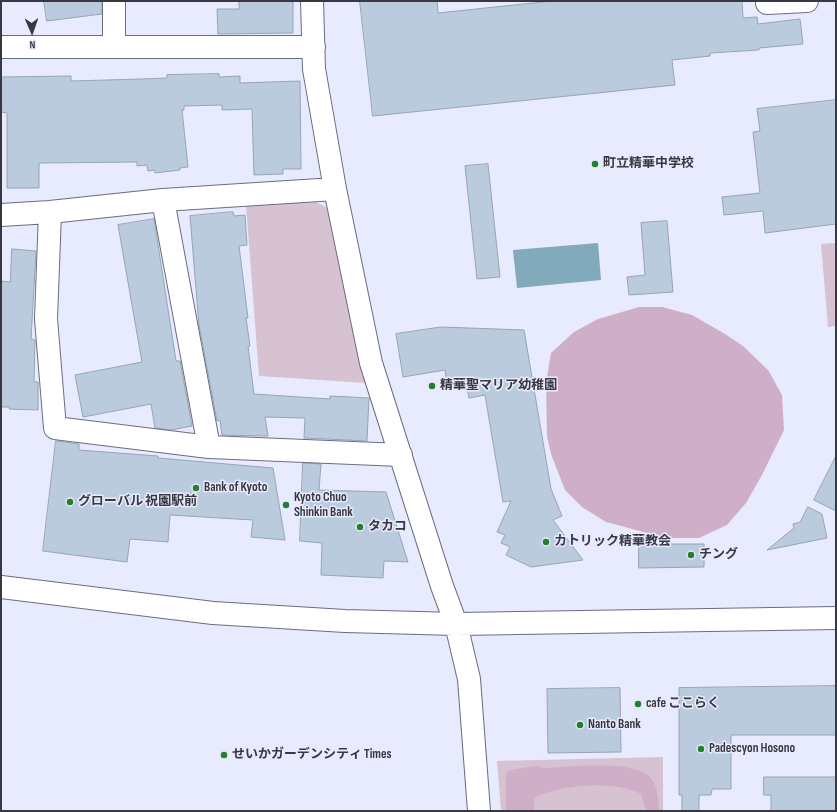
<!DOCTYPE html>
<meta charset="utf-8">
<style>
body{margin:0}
#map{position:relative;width:837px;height:812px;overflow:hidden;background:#e8eafd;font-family:"Sofia Sans Condensed",sans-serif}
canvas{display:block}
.frame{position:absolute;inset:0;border:2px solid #373841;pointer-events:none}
.north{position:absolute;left:12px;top:12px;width:40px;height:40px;-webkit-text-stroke:3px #e8eafd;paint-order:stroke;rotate:178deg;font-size:11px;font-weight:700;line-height:16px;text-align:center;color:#373841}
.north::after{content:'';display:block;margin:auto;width:14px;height:18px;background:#373841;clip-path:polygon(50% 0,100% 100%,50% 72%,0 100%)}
</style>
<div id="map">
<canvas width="837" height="812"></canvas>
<div class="frame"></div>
<div class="north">N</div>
</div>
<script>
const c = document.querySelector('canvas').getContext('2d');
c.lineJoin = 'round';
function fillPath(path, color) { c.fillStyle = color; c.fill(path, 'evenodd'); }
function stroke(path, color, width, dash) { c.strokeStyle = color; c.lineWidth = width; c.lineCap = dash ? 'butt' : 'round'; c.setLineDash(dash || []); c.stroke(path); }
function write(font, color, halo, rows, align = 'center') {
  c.font = font + ' "Sofia Sans Condensed","Noto Sans JP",sans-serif'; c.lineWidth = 3; c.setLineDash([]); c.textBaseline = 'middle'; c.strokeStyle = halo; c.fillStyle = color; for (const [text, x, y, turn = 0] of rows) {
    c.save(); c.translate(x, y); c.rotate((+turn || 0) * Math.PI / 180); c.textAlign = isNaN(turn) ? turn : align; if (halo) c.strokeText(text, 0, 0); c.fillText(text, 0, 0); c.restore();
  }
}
const green = new Path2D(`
 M313,200L329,209L367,383L259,376L246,205Z
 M836,243V326L828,327L821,244Z
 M663,757V811H501L497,761Z`);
const forest = new Path2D(`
 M639,307H662L692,315L725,334L743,346L768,370L782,395L784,430L762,475L746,503L727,525L699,538H666L606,522L582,507L565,490L551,454L547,436L546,383L551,353L574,332L598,319Z
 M536,766L544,768C570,767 622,761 645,773C657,779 659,799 659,811H646L641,794C613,780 562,784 534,798V811H506V774L510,770Z`);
const water = new Path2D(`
 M598,243L601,280L517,288L513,250Z`);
const building = new Path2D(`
 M44,1H102V14L47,21Z
 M239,1H293V33L218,34L217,9H239Z
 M360,1H437L438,13L552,1H742L743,18L757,17L758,24L800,19L803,44L759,48V50L710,53V56L672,60L675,85L373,116Z
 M219,74V77L240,76V83L300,81L301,169H283V174L254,175L252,109L222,110V105L184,106V110H182L188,167L180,168V170L155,173V170L148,171L147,165L137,166V162L39,163V188H7V113L1,112V77L71,76V81L141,79L167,78V75Z
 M836,100V224L765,233L763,211L724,215L722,197L760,193L753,132L760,131L757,109Z
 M488,164L500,277L477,279L465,166Z
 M233,212L234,216L245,215L247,245L239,246L248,318H246L250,346H248L254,394L330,399V396L369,398L367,441L304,438L305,418L265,417L268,436L222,435L220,420L217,421L199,325L190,216Z
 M154,219L176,361H180L192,426L171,430L155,428L151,404L83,417L75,375L142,362L118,225Z
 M667,221L673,292L629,295L627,277L645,275L641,223Z
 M12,249L36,251L31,339L35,340L34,382H38V410L9,409L10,407H1V281L10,282Z
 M441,327L524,330L551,489L562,516L553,520L583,560L531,567L506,555L510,547L501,543L505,535L497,532L511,501L503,502L485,395L469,398L466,382L447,384L445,370L403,377L396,334Z
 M56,441L79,444V450L158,456V458L273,468L285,540L251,537L253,520L170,515L168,542L130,539L127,562L43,551Z
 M836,456V511L814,500Z
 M303,463L321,464L319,490L386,492L408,562L384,561L383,578L321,575L322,543L300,541Z
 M808,507L822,514L827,538L767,550L794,528L793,524L800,522Z
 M639,544H704V567L639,568Z
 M836,686V735H731V789H712L711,795H699V811H682V795H679V688Z
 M620,688L621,752L548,753L547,689Z
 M764,777H836V811H771V795H764Z`);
const minor = new Path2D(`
 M114,1V47
 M312,1L314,69L335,189L371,363L442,586L456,624
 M767,1V3L807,1
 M1,47H314
 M163,200L209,447
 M50,212L46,319L55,428L209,447L401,455
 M1,215L50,212L163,200L335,189`);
const tertiary = new Path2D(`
 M1,587L213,613L345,621L456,624L836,618
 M456,624L469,679L479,811`);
const markers = [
 [595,164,4,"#247e2d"],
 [432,386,4,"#247e2d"],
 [196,488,4,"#247e2d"],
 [70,502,4,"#247e2d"],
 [286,505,4,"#247e2d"],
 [360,527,4,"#247e2d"],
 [546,542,4,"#247e2d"],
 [691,555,4,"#247e2d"],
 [638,704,4,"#247e2d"],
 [580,725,4,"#247e2d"],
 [701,749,4,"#247e2d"],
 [224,755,4,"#247e2d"]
];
const poiNames = [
 ["町立精華中学校",603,164],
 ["精華聖マリア幼稚園",440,386],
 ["Bank of Kyoto",204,488],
 ["Kyoto Chuo",294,498],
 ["Shinkin Bank",294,513],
 ["グローバル 祝園駅前",78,502],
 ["タカコ",368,527],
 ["カトリック精華教会",554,542],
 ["チング",699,555],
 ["cafe ここらく",646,704],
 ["Nanto Bank",588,725],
 ["Padescyon Hosono",709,749],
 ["せいかガーデンシティ Times",232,755]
];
fillPath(green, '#d7c2d2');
fillPath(forest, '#cfaec8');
fillPath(water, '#81aabb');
fillPath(building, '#bbcbde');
stroke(building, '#94a4b6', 1);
stroke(minor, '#6a6d81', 24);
stroke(tertiary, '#6a6d81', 24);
stroke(minor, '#fff', 22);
stroke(tertiary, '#fff', 22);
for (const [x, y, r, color] of markers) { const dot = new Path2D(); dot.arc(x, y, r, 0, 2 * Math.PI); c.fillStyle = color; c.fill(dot); stroke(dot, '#e8eafd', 1.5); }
write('bold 13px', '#373841', '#e8eafd', poiNames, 'left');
</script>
